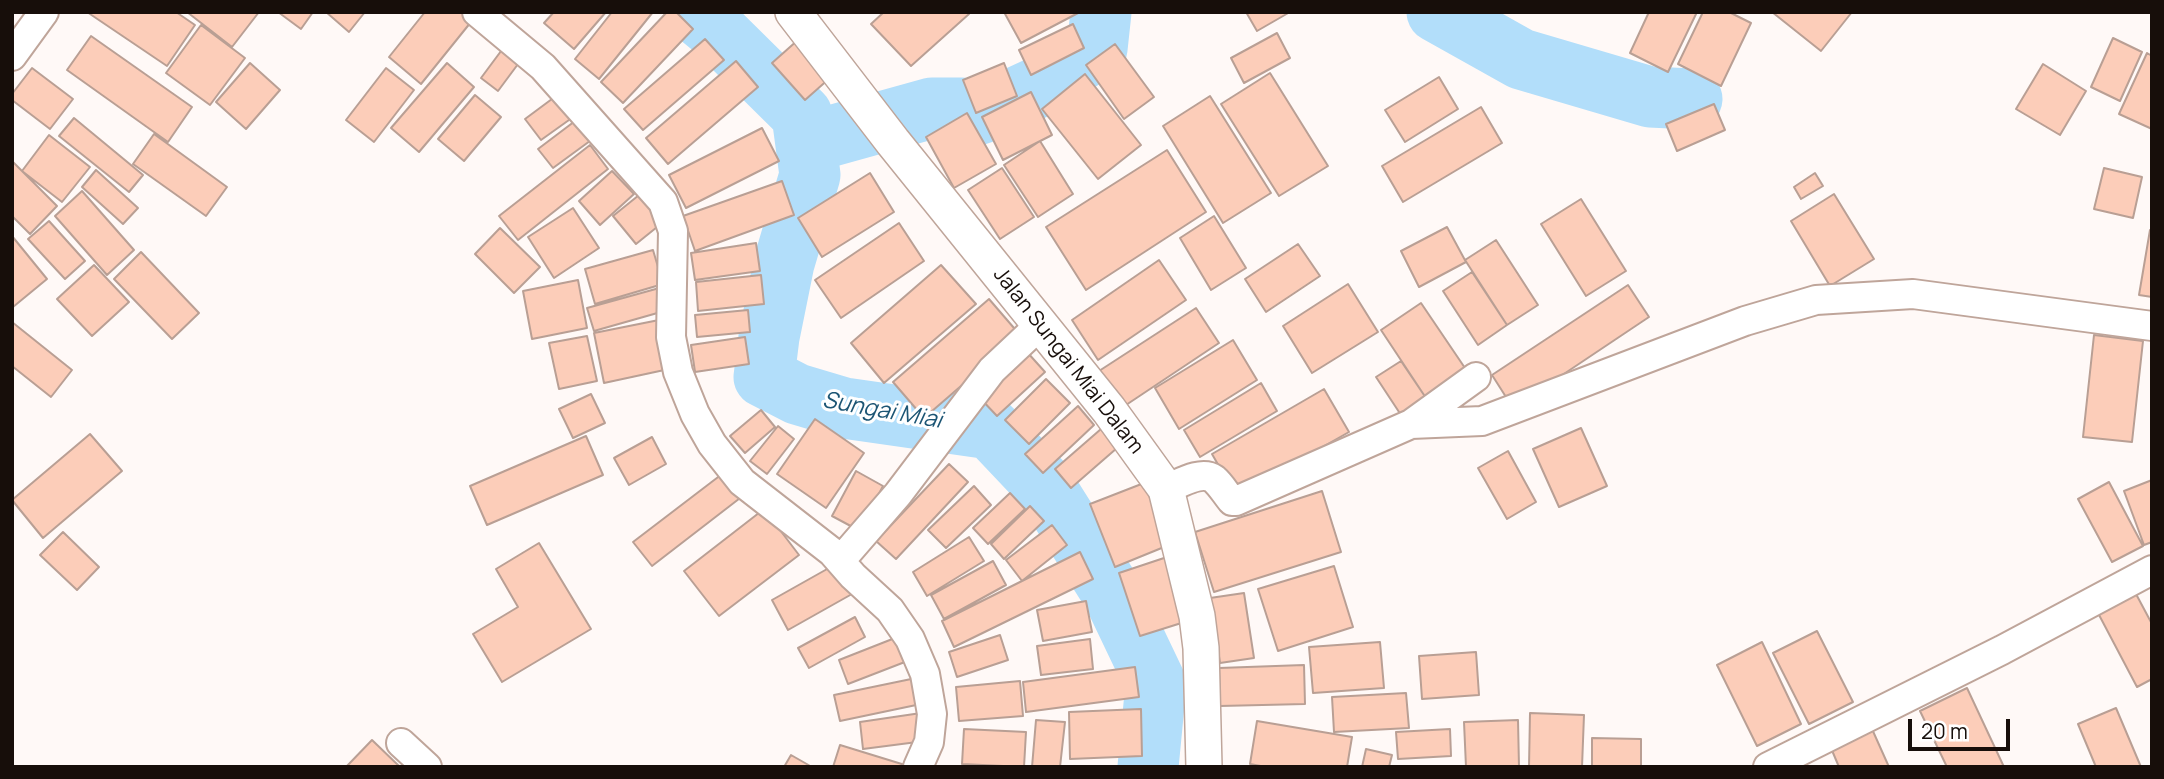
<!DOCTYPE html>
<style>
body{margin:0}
#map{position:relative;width:2164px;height:779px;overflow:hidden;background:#fff9f7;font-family:Manrope,sans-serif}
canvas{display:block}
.frame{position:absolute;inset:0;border:14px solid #170e0a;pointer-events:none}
.scale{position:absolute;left:1908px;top:719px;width:102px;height:32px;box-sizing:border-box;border:4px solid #170e0a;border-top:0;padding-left:9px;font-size:21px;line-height:24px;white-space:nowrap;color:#170e0a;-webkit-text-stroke:5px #fff;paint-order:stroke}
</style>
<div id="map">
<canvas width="2164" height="779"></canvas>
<div class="frame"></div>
<div class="scale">20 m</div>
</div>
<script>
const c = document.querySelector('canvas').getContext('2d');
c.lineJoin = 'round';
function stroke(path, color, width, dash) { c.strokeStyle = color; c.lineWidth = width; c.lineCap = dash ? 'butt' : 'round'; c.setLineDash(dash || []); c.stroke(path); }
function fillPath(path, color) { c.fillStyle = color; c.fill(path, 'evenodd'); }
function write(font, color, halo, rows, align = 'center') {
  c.font = font + ' Manrope,sans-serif'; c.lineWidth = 6; c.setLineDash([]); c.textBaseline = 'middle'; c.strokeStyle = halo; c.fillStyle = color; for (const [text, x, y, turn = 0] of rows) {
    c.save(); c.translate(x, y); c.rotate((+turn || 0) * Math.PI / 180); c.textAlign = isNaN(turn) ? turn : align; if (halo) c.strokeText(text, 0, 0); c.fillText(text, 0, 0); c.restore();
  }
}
const river = new Path2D(`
 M694,12L716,30L802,115L810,175L784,263L769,337L764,377L797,394L844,408L991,429L1044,485L1114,596L1156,684L1148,767
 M1437,12L1521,59L1650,97L1692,99
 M806,143L932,108H961L980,114L1043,85L1097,49L1101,12`);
const building = new Path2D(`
 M87,12H176L195,25L167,66Z
 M187,12H259L232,47Z
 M278,12H313L301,29Z
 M326,12H365L349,32Z
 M425,12H470L475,17L421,84L389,57Z
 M554,12H606L574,49L544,23Z
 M612,12H653L599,79L575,59Z
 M667,12H676L693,29L623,103L601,82Z
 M884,12H968L969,14L911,66L871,24Z
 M1004,12H1080L1021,43Z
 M1246,12H1290L1257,31Z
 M1649,12H1697L1668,72L1630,53Z
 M1703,12H1729L1751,23L1721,86L1678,64Z
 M1772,12H1852L1821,51Z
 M1073,24L1084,48L1031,75L1019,50Z
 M201,25L245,58L210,105L166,73Z
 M1277,33L1290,58L1244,83L1231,58Z
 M91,36L192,107L168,142L67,70Z
 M2113,38L2142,52L2120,101L2091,87Z
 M705,39L724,60L643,130L624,109Z
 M799,39L831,77L805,100L772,63Z
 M507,43L524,56L498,91L481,78Z
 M1115,44L1154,97L1124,119L1086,65Z
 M2147,53L2152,56V129L2119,114Z
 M736,61L758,87L668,164L646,138Z
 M250,63L280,90L246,129L216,102Z
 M447,63L474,87L419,152L391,128Z
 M1004,63L1017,96L976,113L963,80Z
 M2043,64L2086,91L2060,135L2016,109Z
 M32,68L73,99L50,129L12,100V94Z
 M386,68L414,90L374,142L346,120Z
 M1270,73L1328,166L1279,196L1221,104Z
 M1085,74L1141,145L1098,179L1042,109Z
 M1439,77L1458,109L1405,142L1385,110Z
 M1031,92L1052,135L1003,160L982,117Z
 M560,93L576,115L541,140L525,119Z
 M475,95L501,117L464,161L438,139Z
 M1210,96L1271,193L1223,223L1163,126Z
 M1714,104L1725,130L1677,151L1666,124Z
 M1481,107L1502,143L1403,202L1382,166Z
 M967,113L996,164L954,188L926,137Z
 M74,118L143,175L129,192L59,136Z
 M579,118L594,138L553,168L538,149Z
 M762,128L779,161L686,208L669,175Z
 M154,134L227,187L206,216L133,164Z
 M49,135L90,167L62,202L22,171Z
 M1040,141L1073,194L1038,217L1004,165Z
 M590,145L608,169L518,240L499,216Z
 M1167,150L1206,212L1086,290L1046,227Z
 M12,161L57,206L30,234L12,216Z
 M1002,168L1034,217L1000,239L968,190Z
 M2104,168L2142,177L2133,218L2094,209Z
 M96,170L138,208L123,224L82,187Z
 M612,171L634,194L600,225L579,201Z
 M870,173L894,212L822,257L798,218Z
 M1815,173L1823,186L1801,199L1794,187Z
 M782,181L794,215L695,251L683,216Z
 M82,191L134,250L107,275L55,216Z
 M644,191L667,219L636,244L613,216Z
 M1834,194L1874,259L1830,286L1791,221Z
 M1581,199L1626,271L1586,296L1541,224Z
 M573,208L599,248L554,278L528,237Z
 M1214,216L1246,268L1211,290L1180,238Z
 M49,221L85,261L65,279L28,239Z
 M899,223L924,261L841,318L815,280Z
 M1447,227L1466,262L1419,287L1401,251Z
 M500,228L540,267L514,293L475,254Z
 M2150,230H2152V297L2139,295Z
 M12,236L47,279L13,307L12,306Z
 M1496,240L1538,305L1507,325L1465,260Z
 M756,243L760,271L695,280L691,253Z
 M1298,244L1320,276L1266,312L1245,279Z
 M653,250L663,284L595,304L585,269Z
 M141,252L199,313L172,339L114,279Z
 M1159,260L1186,300L1098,360L1072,320Z
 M94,265L129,302L92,336L57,299Z
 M941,265L976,304L884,383L851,343Z
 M1472,272L1507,325L1478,345L1443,291Z
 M761,275L764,304L698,311L696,282Z
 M578,280L587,328L532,339L523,291Z
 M1348,284L1378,332L1312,373L1283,326Z
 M1628,285L1649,317L1513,408L1492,375Z
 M663,287L668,310L594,331L587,308Z
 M989,299L1020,335L924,418L893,382Z
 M1421,303L1467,371L1426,398L1381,330Z
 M1196,308L1219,343L1123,407L1099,371Z
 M748,310L750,332L697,337L695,315Z
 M659,320L669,369L604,383L594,333Z
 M12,322L72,370L51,397L12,366Z
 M2094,335L2143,341L2132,442L2083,437Z
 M587,336L597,381L559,389L549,343Z
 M745,337L749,364L695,372L691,345Z
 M1233,340L1257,380L1179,429L1155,388Z
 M1027,352L1045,372L997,416L979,397Z
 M1401,361L1426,398L1401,415L1376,377Z
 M1046,379L1070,403L1029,444L1005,420Z
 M1261,383L1277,411L1200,457L1184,430Z
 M1324,389L1349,432L1236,496L1212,454Z
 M591,394L605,423L573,438L559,409Z
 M1078,406L1094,425L1043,473L1025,454Z
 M761,410L775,427L745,453L730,436Z
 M815,419L864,453L826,508L777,474Z
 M778,426L794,439L767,474L750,461Z
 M1581,428L1607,486L1559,507L1533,449Z
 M1101,429L1117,448L1071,488L1055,469Z
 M90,434L122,471L43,538L12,500Z
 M586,436L603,475L487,525L470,486Z
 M652,437L666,464L629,485L614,458Z
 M1508,451L1536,502L1507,519L1478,468Z
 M949,464L968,482L896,559L876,541Z
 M726,471L744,495L652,566L633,542Z
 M856,471L883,486L860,531L832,516Z
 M2152,480V542L2144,545L2124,491Z
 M2109,482L2143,546L2112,562L2078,499Z
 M1144,483L1169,545L1115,567L1090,504Z
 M974,486L991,505L946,548L928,530Z
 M1322,491L1341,552L1214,592L1195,532Z
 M1010,493L1025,509L988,544L973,528Z
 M1030,506L1044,521L1004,559L991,544Z
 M764,509L799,555L719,616L684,571Z
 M1052,525L1067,545L1022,581L1006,560Z
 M63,532L99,567L77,590L40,555Z
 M969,537L984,561L927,596L913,572Z
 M539,543L591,629L502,682L473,634L518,607L496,569Z
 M1080,552L1093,579L954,647L942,621Z
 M1170,556L1191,620L1140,636L1119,573Z
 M993,561L1006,585L944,619L931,595Z
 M836,564L852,594L788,630L772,600Z
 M1334,566L1353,627L1278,651L1258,589Z
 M1244,593L1254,658L1220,663L1210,598Z
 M2136,594L2152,624V679L2137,687L2098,613Z
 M1086,601L1092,632L1043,641L1037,610Z
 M855,617L865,637L809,668L798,648Z
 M1817,631L1853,702L1809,724L1773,653Z
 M1000,635L1008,660L957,677L949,652Z
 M900,636L910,660L848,684L839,660Z
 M1090,639L1093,669L1041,675L1037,646Z
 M1380,642L1384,688L1313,693L1309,647Z
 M1762,642L1801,724L1757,746L1717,665Z
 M1476,652L1479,695L1422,699L1419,656Z
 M1304,665L1305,704L1220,706L1219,668Z
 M1135,667L1139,697L1026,712L1023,682Z
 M916,678L921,704L840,721L834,695Z
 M1020,681L1023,716L959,721L956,687Z
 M1967,688L2004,767H1947L1920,711Z
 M1406,693L1409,728L1334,732L1332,697Z
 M2116,708L2141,767H2096L2078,724Z
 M1141,709L1142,756L1070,759L1069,712Z
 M921,713L925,741L863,749L860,722Z
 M1530,713L1584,715L1582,767H1529Z
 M1036,720L1065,722L1060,767H1032Z
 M1518,720L1519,767H1466L1464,722Z
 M1257,721L1352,737L1347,767H1266L1250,764Z
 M964,729L1026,732L1024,767L962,764Z
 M1450,729L1451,756L1398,759L1396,732Z
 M1872,729L1889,767H1839L1831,748Z
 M1592,738L1641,739V767H1592Z
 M372,740L400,767H346Z
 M840,745L905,765L904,767H833Z
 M1366,749L1392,755L1389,767H1362Z
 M791,755L812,767H784Z`);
const minor = new Path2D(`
 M477,12L543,67L663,202L673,231L671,337L678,372L695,414L712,444L742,482L832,552L853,576L890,610L910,639L925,674L932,714L929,742L918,767
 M12,56L44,12
 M1411,424L1482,421L1745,321L1816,300L1913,294L2152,326
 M1166,489C1179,484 1201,470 1214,479C1221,485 1226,494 1232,501H1236L1411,424L1476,377
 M840,561L898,494L992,370L1041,324
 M401,743L427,767
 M1768,767L2002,650L2152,570`);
const tertiary = new Path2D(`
 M793,12L893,142L1109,410L1166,489L1197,616L1201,648L1204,767`);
const streetNames = [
 ["Jalan Sungai Miai Dalam",1068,361,52]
];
const waterNames = [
 ["Sungai Miai",882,411,10]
];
stroke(river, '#b2defa', 61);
fillPath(building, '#fccdb9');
stroke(building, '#b99f94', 2);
stroke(minor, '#bfa59a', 32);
stroke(tertiary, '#bfa59a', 38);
stroke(minor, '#fff', 28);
stroke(tertiary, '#fff', 35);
write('21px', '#170e0a', '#fff', streetNames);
write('italic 23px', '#1c5574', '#fff', waterNames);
</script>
